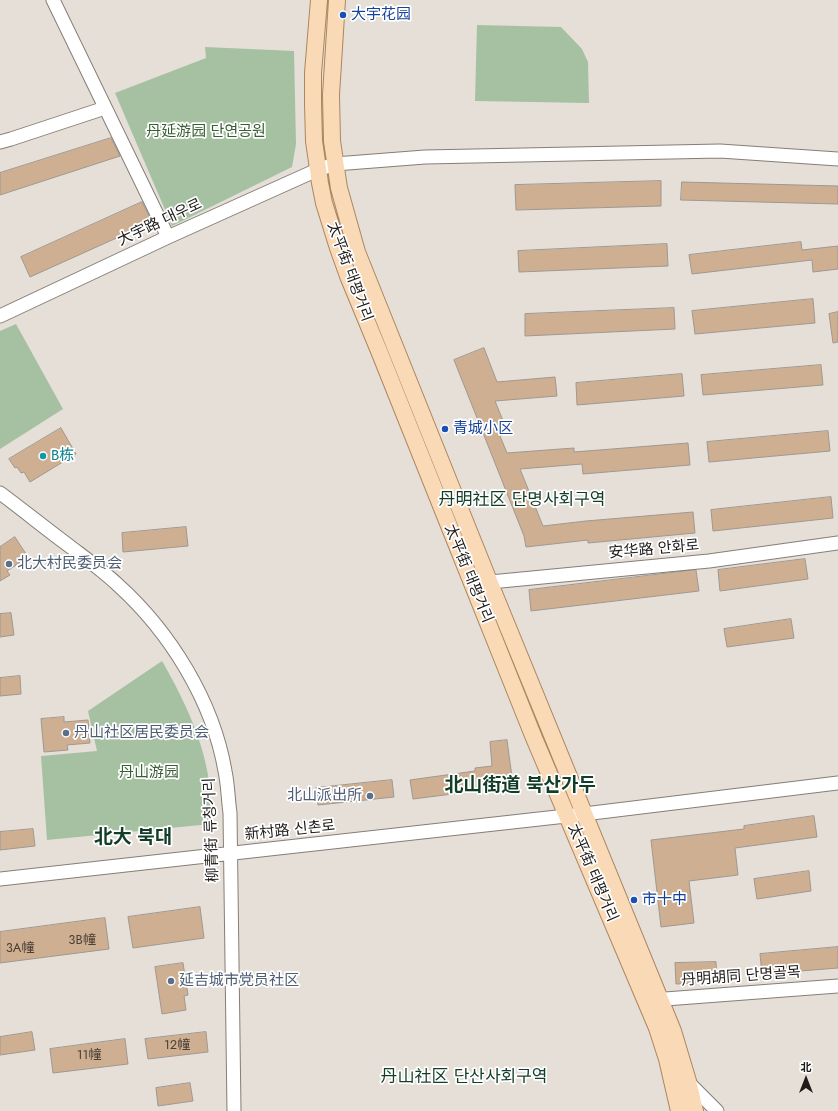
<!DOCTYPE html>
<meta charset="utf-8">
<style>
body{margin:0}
#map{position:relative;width:838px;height:1111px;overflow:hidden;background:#e5dfd7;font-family:Jost,"Noto Sans SC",sans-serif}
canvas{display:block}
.north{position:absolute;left:786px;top:1059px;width:40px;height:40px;-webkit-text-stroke:3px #fff;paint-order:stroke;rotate:0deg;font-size:11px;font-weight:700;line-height:16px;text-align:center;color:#1e1b19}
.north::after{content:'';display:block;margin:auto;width:14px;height:18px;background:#1e1b19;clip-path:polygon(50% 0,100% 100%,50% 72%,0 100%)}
</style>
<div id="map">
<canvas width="838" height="1111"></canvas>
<div class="north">北</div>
</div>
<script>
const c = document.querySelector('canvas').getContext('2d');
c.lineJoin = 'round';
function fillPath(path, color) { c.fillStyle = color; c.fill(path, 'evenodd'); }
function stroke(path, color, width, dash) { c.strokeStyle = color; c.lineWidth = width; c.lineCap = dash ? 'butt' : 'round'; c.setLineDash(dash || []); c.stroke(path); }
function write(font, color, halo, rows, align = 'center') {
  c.font = font + ' Jost,"Noto Sans SC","Noto Sans KR",sans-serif'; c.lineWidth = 3.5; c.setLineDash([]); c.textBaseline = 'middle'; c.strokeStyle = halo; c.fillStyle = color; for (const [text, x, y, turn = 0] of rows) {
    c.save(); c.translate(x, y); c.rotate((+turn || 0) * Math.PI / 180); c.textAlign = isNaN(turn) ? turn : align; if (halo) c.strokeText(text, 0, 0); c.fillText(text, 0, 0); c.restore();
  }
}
const green = new Path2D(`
 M477,25L561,27L582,49L588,62L589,103L475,101Z
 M205,47L294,51L296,144L292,167L172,226L115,93L206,58Z
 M16,324L63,409L0,449V331Z
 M162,661C182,696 201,734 208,775C210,791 211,808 211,824L47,840L41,756L97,751L88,711Z`);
const building = new Path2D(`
 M111,138L120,156L0,195V173Z
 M661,181V206L516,210L515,185Z
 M682,182L838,186V204L681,200Z
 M142,202L152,222L30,277L21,257Z
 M801,242L802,250L838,246V269L813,272L812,260L692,274L689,255Z
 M667,244L668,266L519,272L518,251Z
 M813,299L815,323L695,334L692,311Z
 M674,308L675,329L525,336V314Z
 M838,312V342L833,343L829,314Z
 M484,348L497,382L555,377L557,396L495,401L508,433L500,436L507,453L574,448V452L688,443L690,465L583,474L582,464L520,469L543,526L586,521L693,512L695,533L588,543V540L526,547L524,536L454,360Z
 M821,365L823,385L703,395L701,375Z
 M682,374L684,396L577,405L576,383Z
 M61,428L76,454L30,482L24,472L21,473L17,467L15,468L9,459Z
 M828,431L830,451L709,462L707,442Z
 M831,497L833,518L713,531L711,510Z
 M186,527L188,546L123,552L122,533Z
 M15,537L28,557L7,571L10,575L0,581V547Z
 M805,559L808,579L720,591L718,570Z
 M696,570L699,591L531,611L529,590Z
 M11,613L14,635L0,637V614Z
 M791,619L794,638L727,647L724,629Z
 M20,676L21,694L0,696V678Z
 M64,717V722L88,720L90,743L67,745L68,750L44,752L41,719Z
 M507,740L512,777L508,784L475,788L476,791L413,799L410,780L475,771V768L492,766L490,742Z
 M392,780L394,797L318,805L316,788Z
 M814,816L817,837L735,848L738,875L689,881L694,923L661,927L651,840L744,829V826Z
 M33,829L35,846L0,850V832Z
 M809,871L811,891L757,899L754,879Z
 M200,907L204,938L133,948L128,917Z
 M105,918L109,949L0,963V932Z
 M838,947V968L762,974L760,954Z
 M716,962L717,982L676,984L675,963Z
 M183,963L188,995L184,996L186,1010L162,1014L155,967Z
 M32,1032L35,1050L0,1055V1037Z
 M206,1032L208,1052L148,1059L145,1039Z
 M125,1039L128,1064L53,1073L50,1049Z
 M190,1083L193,1101L158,1106L156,1088Z`);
const minor = new Path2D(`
 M53,0L168,237
 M0,142L11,139L105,108
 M0,316L168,237L317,170L335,164L425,157L720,151L838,159
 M0,493C23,510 45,528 68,545C85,558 102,570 118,585C170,632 213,701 225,771C228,785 228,799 230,813L234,1111
 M480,583L709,561L838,543
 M0,879L584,814L838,783
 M652,1000L838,986
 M687,1081L717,1111`);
const major = new Path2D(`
 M319,0L313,73V104L314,141L320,183L324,203L338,248L348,276L379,351L534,738L657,1028L667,1059L679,1111
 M337,0L331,95L332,141L339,188L357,252L489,581L673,1031L688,1081L695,1111`);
const markers = [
 [343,15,4,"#1a4fb4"],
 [445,429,4,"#1a4fb4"],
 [43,456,4,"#0f9aa8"],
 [9,564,4,"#5c6f8a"],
 [66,733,4,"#5c6f8a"],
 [370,796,4,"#5c6f8a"],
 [634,900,4,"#1a4fb4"],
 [171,981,4,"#5c6f8a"]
];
const numberNames = [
 ["3B幢",82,941],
 ["3A幢",20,949],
 ["12幢",177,1046],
 ["11幢",89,1056]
];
const transitNames = [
 ["大宇花园",351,15],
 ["青城小区",453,429],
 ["市十中",642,900]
];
const parkNames = [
 ["丹延游园 단연공원",206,132],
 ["丹山游园",149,773]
];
const streetNames = [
 ["大宇路 대우로",160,223,-25],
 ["太平街 태평거리",349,272,70],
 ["安华路 안화로",654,550,-5],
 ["太平街 태평거리",468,574,68],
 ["柳青街 류청거리",212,830,-92],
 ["新村路 신촌로",290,831,-6],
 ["太平街 태평거리",592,873,67],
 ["丹明胡同 단명골목",741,977,-4]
];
const cultureNames = [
 ["B栋",51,456]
];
const serviceNames = [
 ["北大村民委员会",17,564],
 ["丹山社区居民委员会",74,733],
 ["北山派出所",362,796,"right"],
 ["延吉城市党员社区",179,981]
];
const quarterNames = [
 ["丹明社区 단명사회구역",522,501],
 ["丹山社区 단산사회구역",464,1078]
];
const districtNames = [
 ["北山街道 북산가두",520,786],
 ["北大 북대",133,838]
];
fillPath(green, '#a6c0a2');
fillPath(building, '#ceaf91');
stroke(building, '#9f9891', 1);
stroke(minor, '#847e77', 15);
stroke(major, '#ab865f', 18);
stroke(minor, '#fff', 13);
stroke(major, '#fad9b6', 16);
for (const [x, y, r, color] of markers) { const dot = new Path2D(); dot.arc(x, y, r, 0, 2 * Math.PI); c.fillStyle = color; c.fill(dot); stroke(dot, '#fff', 1.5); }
write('13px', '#4a4037', null, numberNames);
write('15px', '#164399', '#fff', transitNames, 'left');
write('15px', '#385f33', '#fff', parkNames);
write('15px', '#1e1b19', '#fff', streetNames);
write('15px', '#0d838f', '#fff', cultureNames, 'left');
write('15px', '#4e5e75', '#fff', serviceNames, 'left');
write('17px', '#123d28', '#fff', quarterNames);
write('bold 19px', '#123d28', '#fff', districtNames);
</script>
